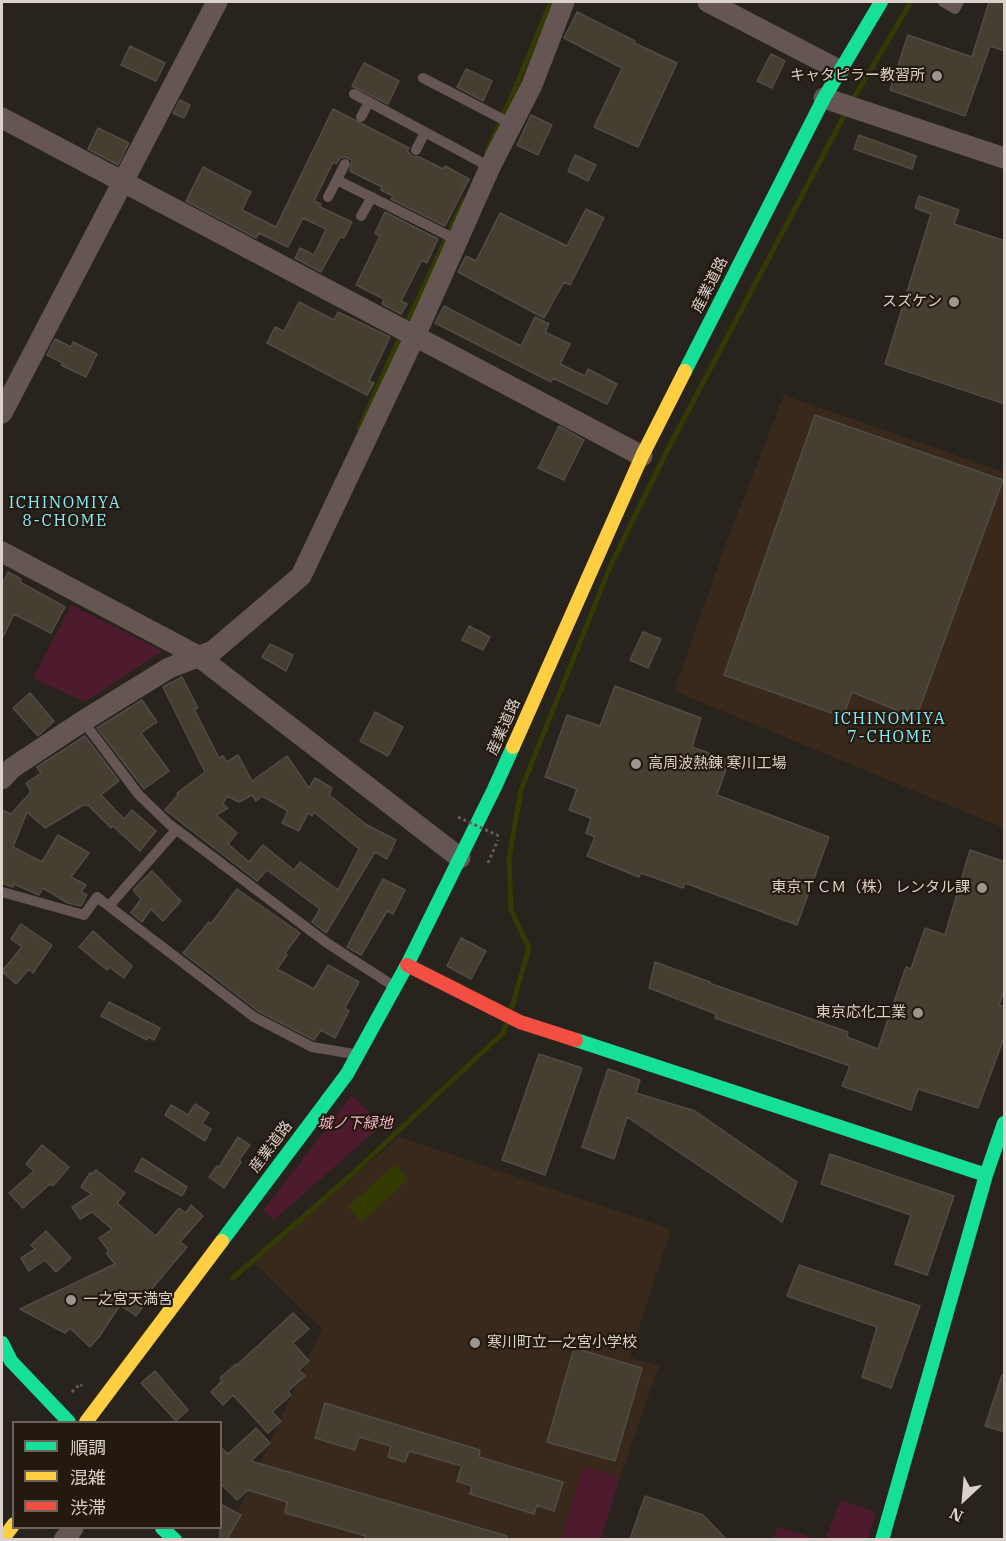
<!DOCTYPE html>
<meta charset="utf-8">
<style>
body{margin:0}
#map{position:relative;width:1006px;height:1541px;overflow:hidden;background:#29231d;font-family:"IBM Plex Serif","Noto Sans JP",serif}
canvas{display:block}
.frame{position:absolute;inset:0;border:3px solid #dbd2cc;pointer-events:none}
.legend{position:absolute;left:12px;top:1421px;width:210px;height:108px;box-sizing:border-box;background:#24190f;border:2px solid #6d635b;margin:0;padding:8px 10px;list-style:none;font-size:18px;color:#dbd2cc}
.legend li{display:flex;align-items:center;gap:12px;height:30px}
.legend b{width:30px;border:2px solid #6d635b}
.north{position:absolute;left:934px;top:1469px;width:60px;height:60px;-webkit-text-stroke:4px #24190f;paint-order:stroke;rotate:206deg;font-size:16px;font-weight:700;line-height:24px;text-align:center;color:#dbd2cc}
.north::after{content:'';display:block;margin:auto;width:21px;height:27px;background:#dbd2cc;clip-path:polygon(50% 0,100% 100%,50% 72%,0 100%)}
</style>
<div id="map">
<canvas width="1006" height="1541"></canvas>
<div class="frame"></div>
<ul class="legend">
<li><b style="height:8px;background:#16e098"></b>順調</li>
<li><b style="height:8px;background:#ffcf43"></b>混雑</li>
<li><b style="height:8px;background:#f24e42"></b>渋滞</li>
</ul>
<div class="north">N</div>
</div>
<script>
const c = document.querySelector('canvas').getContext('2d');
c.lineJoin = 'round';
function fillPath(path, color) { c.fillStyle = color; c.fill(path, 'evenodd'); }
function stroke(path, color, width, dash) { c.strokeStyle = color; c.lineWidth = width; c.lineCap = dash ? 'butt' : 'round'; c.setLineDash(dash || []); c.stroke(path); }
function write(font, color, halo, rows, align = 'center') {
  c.font = font + ' "IBM Plex Serif","Noto Sans JP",serif'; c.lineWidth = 4.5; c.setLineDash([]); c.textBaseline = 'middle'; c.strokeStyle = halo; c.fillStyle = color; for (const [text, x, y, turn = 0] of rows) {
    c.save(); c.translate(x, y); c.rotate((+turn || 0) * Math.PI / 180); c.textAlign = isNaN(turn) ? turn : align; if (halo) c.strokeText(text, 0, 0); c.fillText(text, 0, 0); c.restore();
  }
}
const built = new Path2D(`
 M784,395L1004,472V828L674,691L727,541Z
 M399,1137L671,1229L629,1357L659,1366L620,1477L583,1467L561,1539L225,1540L322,1329L254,1263Z`);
const green = new Path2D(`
 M71,605L162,651L85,702L33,678Z
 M352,1095L382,1125L274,1220L263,1211Z
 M583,1467L620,1477L601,1539H561Z
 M841,1500L876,1512L868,1539L825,1540Z
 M778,1527L818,1539H773Z`);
const water = new Path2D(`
 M395,1164L408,1179L362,1222L348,1207Z`);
const stream = new Path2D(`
 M852,101L911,2
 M487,151L514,91L551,2
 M406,325L464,200
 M359,429L402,333
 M512,1007L529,948L511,910L509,858L521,790L610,567L668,449L846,112
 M233,1278L349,1177L503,1033L506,1025`);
const building = new Path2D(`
 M989,2H1005V51L990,46L965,116L890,90L908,35L972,57Z
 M577,12L635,41L634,43L677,63L638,147L594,127L622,68L564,38Z
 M130,46L165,63L156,81L121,65Z
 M771,54L785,61L772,88L757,81Z
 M364,63L399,81L388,104L352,86Z
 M466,69L492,81L483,101L457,87Z
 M180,100L190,105L184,118L173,113Z
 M333,109L409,148L407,151L412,156L419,157L443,169L445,166L469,179L445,226L391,199L393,196L381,190L382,187L350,171L352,160L345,157L340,158L336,164L333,162L314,201L321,204L320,207L352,222L344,238L340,237L321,272L295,258L300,248L314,255L326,229L303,218L288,247L259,233L256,238L186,201L203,167L251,192L242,210L276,227Z
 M531,115L552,125L538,155L517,145Z
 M98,128L129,143L118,165L88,149Z
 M859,135L916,156L912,169L854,149Z
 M575,155L596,165L588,181L568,171Z
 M919,196L959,210L954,224L1005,241V404L885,364L931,214L915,208Z
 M586,209L604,218L570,285L564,282L544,318L458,272L466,256L476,261L500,213L567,246Z
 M385,212L438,239L427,263L422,260L401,301L407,304L401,314L382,304L384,299L356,285L380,236L375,233Z
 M299,302L334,320L338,312L390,337L369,381L374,383L367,395L267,343L275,327L284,331Z
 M444,306L521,346L535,317L549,324L545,332L570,344L560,364L585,376L588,369L617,384L607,404L553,378L551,382L435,323Z
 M55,339L71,347L73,342L97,354L86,377L61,365L63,363L47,355Z
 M815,415L1003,480L916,718L852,692L843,717L724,675Z
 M559,426L584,440L564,480L538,468Z
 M8,572L21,579L20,582L65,607L51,633L14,614L2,639V585Z
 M469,626L490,637L483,650L462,640Z
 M643,632L661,639L648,668L630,660Z
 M270,644L293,655L286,671L262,657Z
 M182,677L198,708L194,709L219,758L223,756L227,762L238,755L252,781L287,756L309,788L315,778L332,788L329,795L367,825L396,840L387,859L375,852L326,933L312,922L320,909L267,870L257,881L165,810L178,795L177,793L205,772L163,687ZM252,795L256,801L262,796L288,811L282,823L299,831L308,813L312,816L314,812L359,849L338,890L300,862L294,870L263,845L249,862L228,844L237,833L216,815L228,808L223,804L227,796L239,802Z
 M615,686L701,718L692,747L729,760L717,795L829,837L797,925L685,883L683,888L641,873L639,877L587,856L595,837L586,833L591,818L569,810L577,789L545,777L567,715L600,726Z
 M30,693L54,721L38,736L13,708Z
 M142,700L157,722L141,733L169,771L144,789L97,728Z
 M375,712L403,727L388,756L360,741Z
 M85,736L119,781L101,795L124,819L132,810L156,831L140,851L113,826L111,828L88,805L86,806L85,804L45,828L27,812L13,847L42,862L58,835L89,853L71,877L86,885L81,892L87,895L81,906L68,903L43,888L39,895L14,884L13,887L2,883V810L11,814L31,792L26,783L41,773L37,767Z
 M970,850L1005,862V988L999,1005L1005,1007V1035L978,1108L918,1089L911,1110L842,1086L850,1066L715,1018L716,1014L649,988L655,962L710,982L709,983L848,1032L847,1037L878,1049L906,967L911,969L925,928L945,935Z
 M152,871L181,901L163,921L151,909L142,922L131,913L141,899L133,890Z
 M383,879L405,890L393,914L387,911L361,955L347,947Z
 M237,889L300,933L285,953L287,955L277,969L314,989L328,965L359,982L345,1008L349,1011L335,1038L321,1030L314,1040L258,1011L183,953L209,922L211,924Z
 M21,924L52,945L33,973L29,969L16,984L2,971L22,947L11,939Z
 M93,931L132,966L124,978L109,967L107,970L79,947Z
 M461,938L486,951L471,979L447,966Z
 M109,1002L160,1028L154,1040L148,1037L147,1040L101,1016Z
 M539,1054L582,1068L545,1175L502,1160Z
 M608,1069L640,1080L636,1093L695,1111L797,1182L782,1222L627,1117L614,1159L582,1147Z
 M195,1104L209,1113L202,1124L211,1129L205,1141L165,1115L171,1105L188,1115Z
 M238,1137L250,1145L239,1160L241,1162L224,1188L209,1177L217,1166L219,1167Z
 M42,1145L69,1167L53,1186L50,1184L23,1208L9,1193L34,1171L26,1164Z
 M830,1154L954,1196L927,1275L895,1264L911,1215L821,1184Z
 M142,1158L187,1187L182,1196L135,1171Z
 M96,1170L125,1193L117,1203L156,1236L179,1208L186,1213L191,1205L203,1216L180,1242L187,1247L149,1292L152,1294L136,1316L120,1305L99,1337L90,1347L70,1328L65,1333L20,1309L115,1264L106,1253L109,1251L99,1238L112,1229L92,1212L80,1219L72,1207L92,1194L81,1187L90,1173L92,1174Z
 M46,1231L71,1258L56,1272L45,1260L29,1271L21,1258L35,1249L31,1245Z
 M799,1265L920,1306L891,1388L862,1377L877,1327L787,1296Z
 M293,1313L309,1329L293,1343L309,1361L299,1370L305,1376L288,1391L291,1395L272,1412L281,1421L268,1433L233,1395L223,1405L211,1392L222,1381L220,1378L236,1364L237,1365Z
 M574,1348L642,1368L615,1461L547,1442Z
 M155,1371L188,1410L176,1421L141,1383Z
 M1002,1375L1005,1376V1432L985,1426Z
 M325,1403L480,1450L479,1457L563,1482L554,1511L537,1505L534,1514L470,1494L472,1486L457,1481L462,1466L409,1451L405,1462L388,1457L391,1446L359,1437L355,1450L315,1438Z
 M256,1428L270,1443L251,1461L507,1536L506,1539H365L366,1536L285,1513L287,1502L248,1490L237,1500L220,1483V1447L228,1454Z
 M645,1496L703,1515L726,1539H630Z
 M220,1504L241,1515L227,1539H220Z`);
const path = new Path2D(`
 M488,863L498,840
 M72,1392L80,1384L82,1386`);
const lane = new Path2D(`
 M943,2L955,9L959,2
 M423,78L512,124
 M354,94L490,167
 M361,117L369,102
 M416,150L425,132
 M337,180L459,241
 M328,197L345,164
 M361,216L372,197
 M83,721L139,795L169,824L327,943L392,985
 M2,892L84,915L97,897L254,1017L312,1047L354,1054
 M109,906L176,830`);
const street = new Path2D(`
 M708,2L839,70
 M824,98L1004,158
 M2,118L642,456
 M2,413L217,2
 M2,552L198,656L460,858
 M2,779L12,768L83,721L169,668L213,651L301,576L415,336L490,167L532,85L564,2
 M64,1540L73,1528`);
const fast = new Path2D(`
 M685,371L824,98L881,2
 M576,1040L986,1175
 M222,1241L347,1074L407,965L494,789L513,747
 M2,1343L11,1361L69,1422
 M162,1528L175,1540
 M882,1540L986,1175L1004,1123`);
const slow = new Path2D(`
 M513,747L642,456L685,371
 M86,1422L222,1241
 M2,1540L14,1524`);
const jam = new Path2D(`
 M407,965L520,1022L576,1040`);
const pathBridge = new Path2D(`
 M458,817L499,836`);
const markers = [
 [937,76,6,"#9d958f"],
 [954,302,6,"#9d958f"],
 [636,764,6,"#9d958f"],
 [982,888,6,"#9d958f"],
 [918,1013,6,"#9d958f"],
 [71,1300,6,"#9d958f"],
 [475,1343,6,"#9d958f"]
];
const poiNames = [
 ["キャタピラー教習所",925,76],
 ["スズケン",942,302],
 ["高周波熱錬 寒川工場",648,764,"left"],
 ["東京ＴＣＭ（株） レンタル課",970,888],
 ["東京応化工業",906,1013],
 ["一之宮天満宮",83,1300,"left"],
 ["寒川町立一之宮小学校",487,1343,"left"]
];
const streetNames = [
 ["産業道路",710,285,-63],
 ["産業道路",504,727,-66],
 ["産業道路",271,1147,-53]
];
const parkNames = [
 ["城ノ下緑地",355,1124]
];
const neighbourhoodNames = [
 ["ICHINOMIYA",65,503],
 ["8-CHOME",65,521],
 ["ICHINOMIYA",890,719],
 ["7-CHOME",890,737]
];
fillPath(built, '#39291c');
fillPath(green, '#4e1a2d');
fillPath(water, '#333b03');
stroke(stream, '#333b03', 5);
fillPath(building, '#453e31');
stroke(building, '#504c46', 1.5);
stroke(path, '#665a57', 3, [3, 3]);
stroke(lane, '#665653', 10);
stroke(street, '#665653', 21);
stroke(fast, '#16e098', 14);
stroke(slow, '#ffcf43', 14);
stroke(jam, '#f24e42', 14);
stroke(pathBridge, '#665a57', 3, [3, 3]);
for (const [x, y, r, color] of markers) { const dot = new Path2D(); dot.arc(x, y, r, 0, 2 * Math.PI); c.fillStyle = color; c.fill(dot); stroke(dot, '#24190f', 2); }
write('15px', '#dbd2cc', '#24190f', poiNames, 'right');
write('15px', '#dbd2cc', '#24190f', streetNames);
write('italic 15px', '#f3b3c4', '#24190f', parkNames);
c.letterSpacing = '1.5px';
write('16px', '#84effc', '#24190f', neighbourhoodNames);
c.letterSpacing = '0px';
</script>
